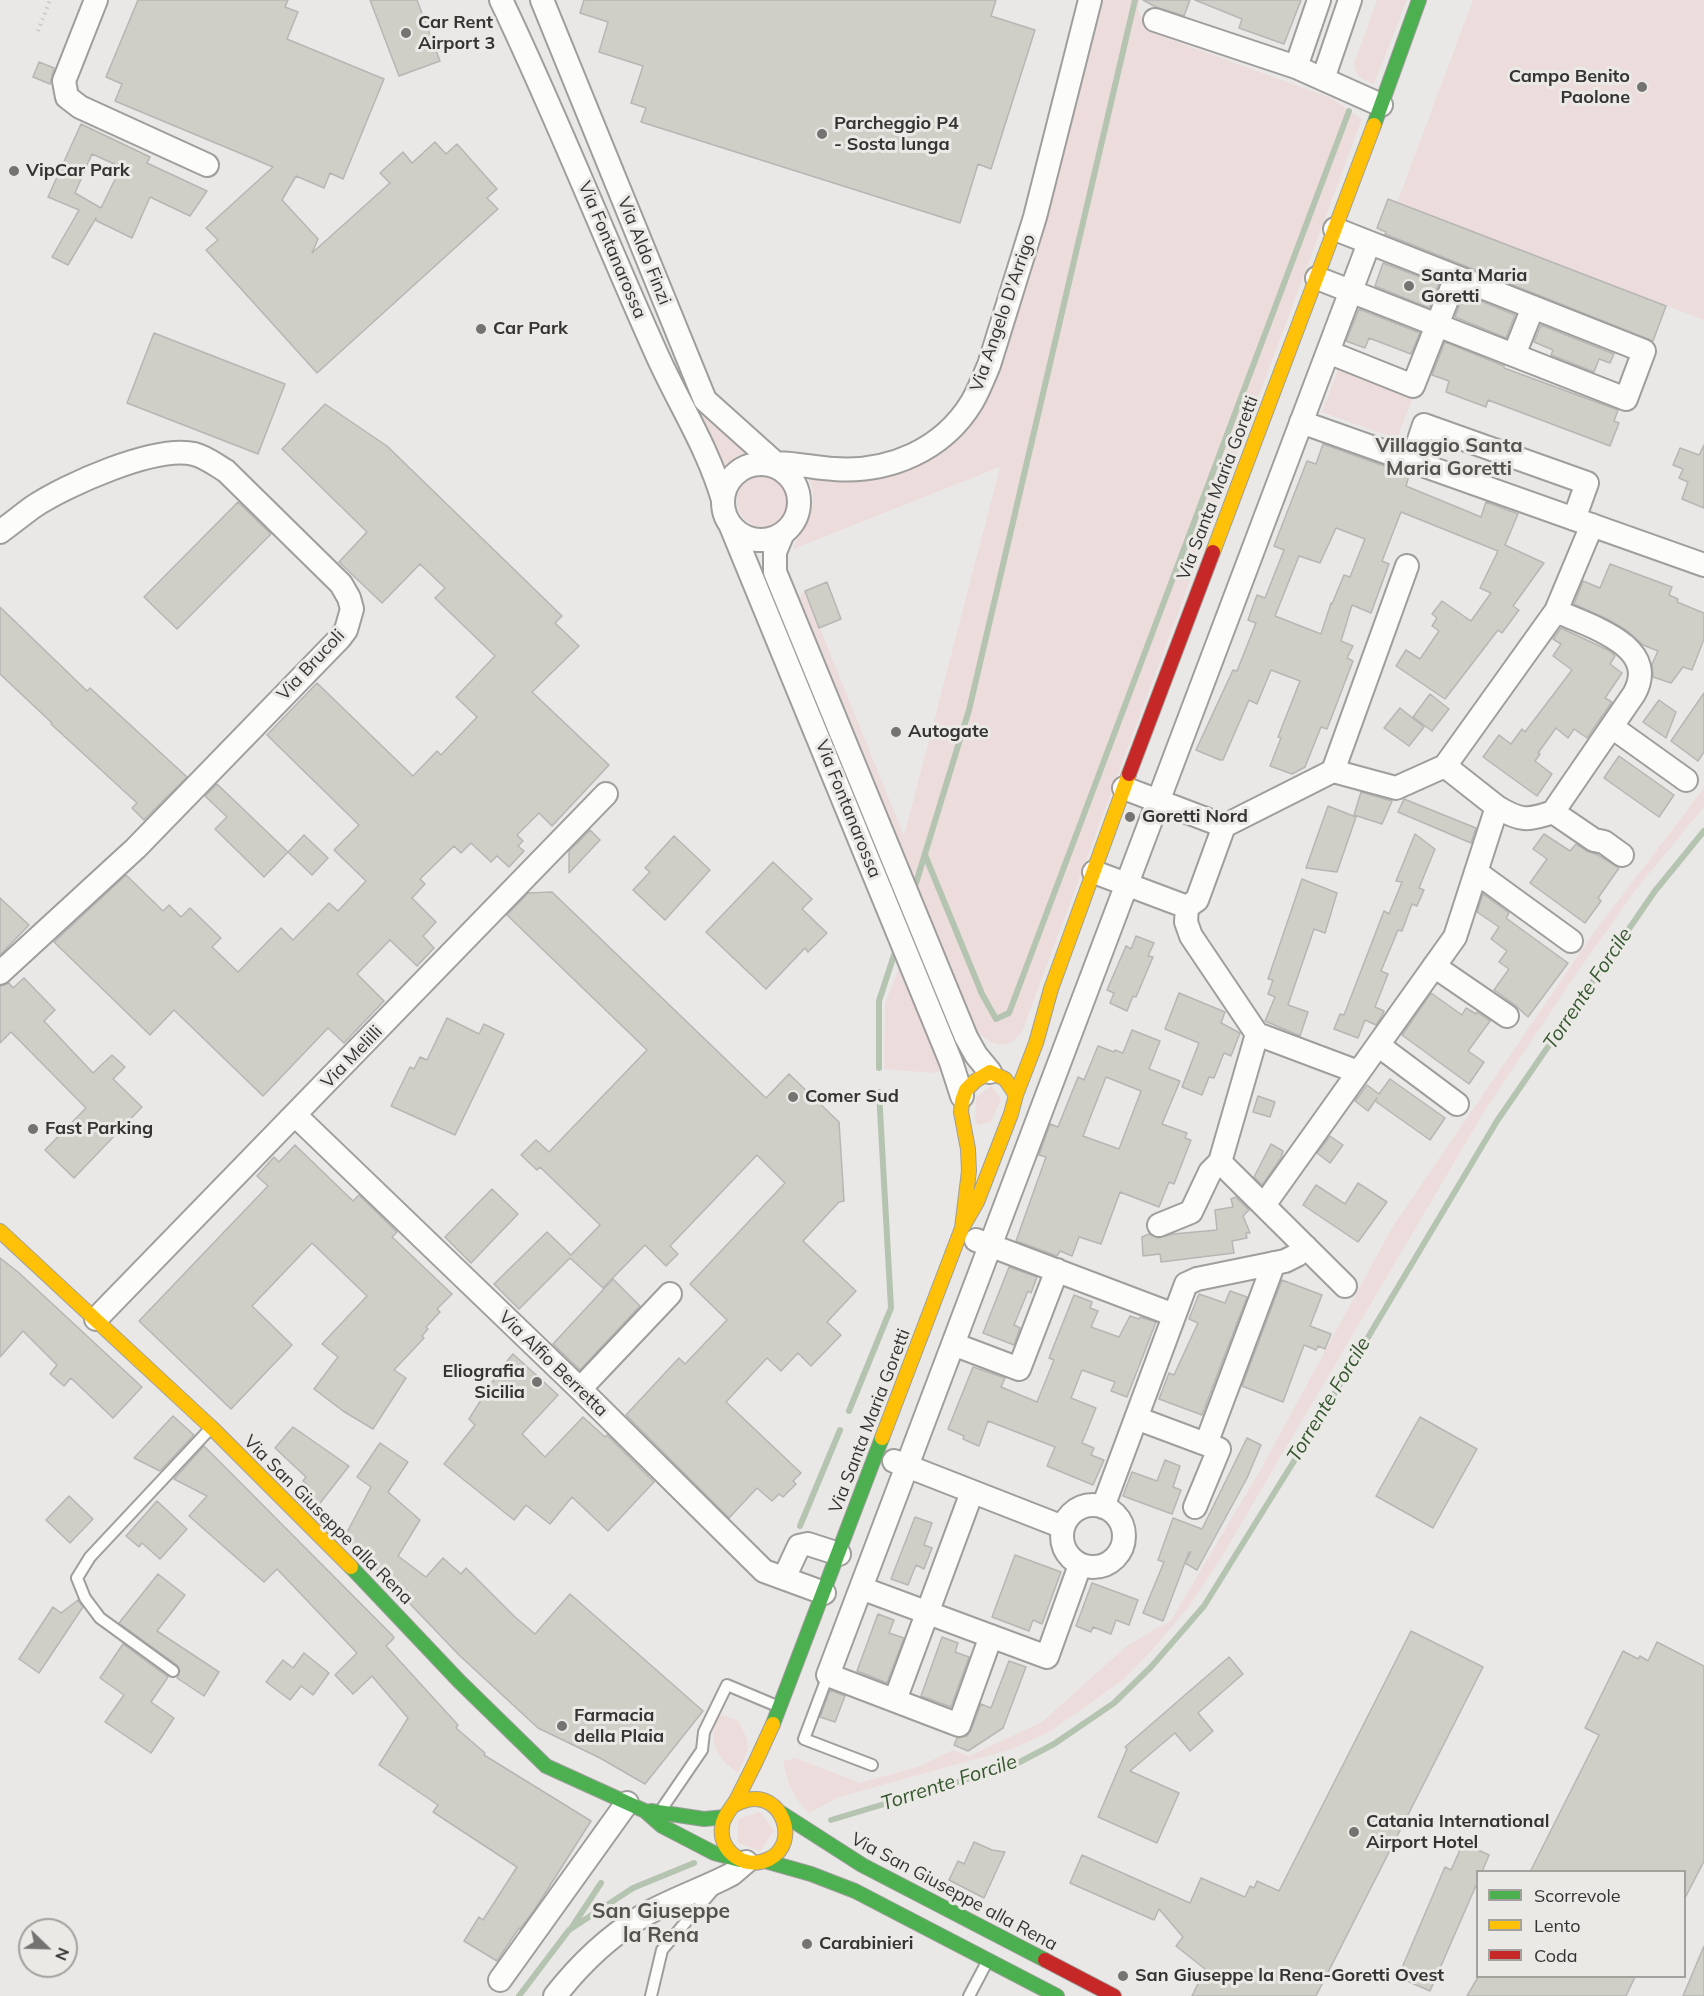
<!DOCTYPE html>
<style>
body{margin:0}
#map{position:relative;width:1704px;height:1996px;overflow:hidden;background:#eae8e6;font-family:Mulish,sans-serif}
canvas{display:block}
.legend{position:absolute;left:1476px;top:1870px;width:210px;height:108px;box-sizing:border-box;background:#ebe9e5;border:2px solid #a2a19e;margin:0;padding:8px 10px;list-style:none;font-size:18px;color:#353433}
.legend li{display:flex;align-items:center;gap:12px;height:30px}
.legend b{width:30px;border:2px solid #a2a19e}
.north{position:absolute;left:18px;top:1918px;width:60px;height:60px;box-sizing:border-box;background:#ebe9e5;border:2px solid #a2a19e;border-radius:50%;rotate:113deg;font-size:16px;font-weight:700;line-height:24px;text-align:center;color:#353433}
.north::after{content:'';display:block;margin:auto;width:21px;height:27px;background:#747372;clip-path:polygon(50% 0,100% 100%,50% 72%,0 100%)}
</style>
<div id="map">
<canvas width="1704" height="1996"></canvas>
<ul class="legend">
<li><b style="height:8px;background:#4caf50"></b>Scorrevole</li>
<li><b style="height:8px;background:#ffc107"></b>Lento</li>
<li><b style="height:8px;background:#c62828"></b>Coda</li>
</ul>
<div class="north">N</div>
</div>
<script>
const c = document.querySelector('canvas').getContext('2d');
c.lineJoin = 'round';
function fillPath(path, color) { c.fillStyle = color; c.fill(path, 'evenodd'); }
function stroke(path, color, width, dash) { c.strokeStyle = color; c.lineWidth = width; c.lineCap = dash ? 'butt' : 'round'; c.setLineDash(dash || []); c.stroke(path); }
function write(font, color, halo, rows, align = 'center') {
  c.font = font + ' Mulish,sans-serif'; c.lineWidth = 6; c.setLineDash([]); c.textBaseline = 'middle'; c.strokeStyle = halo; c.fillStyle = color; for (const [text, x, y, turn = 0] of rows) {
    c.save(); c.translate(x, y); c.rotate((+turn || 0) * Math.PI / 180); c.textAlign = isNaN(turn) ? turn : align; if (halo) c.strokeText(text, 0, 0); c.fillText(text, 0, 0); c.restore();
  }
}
const green = new Path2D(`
 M1103,0H1140L1138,10L1147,31L1331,98L1362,119L1026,1021C1024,1026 1022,1032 1019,1035C1005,1054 984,1041 972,1026L799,597L805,591L904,836L1000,467L793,549C804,520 825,505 805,472L942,445L1047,218Z
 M1377,0H1407L1374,84C1363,79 1355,77 1354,64Z
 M1473,0H1704V320L1397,203Z
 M1339,367L1414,394L1397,439L1322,412Z
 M693,402C707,421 728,438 748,452L737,456L723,468Z
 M737 500a27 27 0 1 1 54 0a27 27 0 1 1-54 0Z
 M1704,788V807L1638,887L1583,964L1484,1112L1221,1558L1190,1605L1152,1650L1123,1680L1051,1731L1012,1749L839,1797L809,1813C793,1797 787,1783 783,1761L795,1758L860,1783L920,1766L953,1750L969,1756L1042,1722L1128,1645L1171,1620L1261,1469L1393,1226L1595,931Z
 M900,966L942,1065L940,1071L933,1073L884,1069L885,1003Z
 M991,1086L1001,1099L991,1122L979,1125L975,1123L976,1098Z
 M723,1715L737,1720C752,1744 750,1748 738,1773C717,1759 707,1742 718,1717Z
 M760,1812L774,1831L760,1851L738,1843V1819Z`);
const stream = new Path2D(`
 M925,855L982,994L996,1019L1009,1013L1349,111
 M916,883L969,710L1135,0
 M879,1068V1001L894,955
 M849,1411L891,1308L879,1092
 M800,1526L840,1430
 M831,1820L1014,1765L1054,1744L1114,1703L1151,1667L1204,1606L1299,1453L1497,1121L1655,891L1704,831
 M572,1927L601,1883
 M519,1996L569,1930L633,1888L694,1863`);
const building = new Path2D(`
 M138,0H288L285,7L298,12L287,39L384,79L343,179L330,173L324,188L296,176L282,200L318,239L312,253L390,183L380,173L403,152L412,163L435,142L446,154L457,144L497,189L487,198L498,209L317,373L206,250L218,240L206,228L273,167L115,101L122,84L106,77Z
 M370,0H417L440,61L399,76Z
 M584,0H996L991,16L1035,30L991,169L978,164L960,223L641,122L646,108L631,103L643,66L599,52L608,22L580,13Z
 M1143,0H1190L1184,16L1156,7Z
 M1195,0H1301L1284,44L1239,28L1242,19Z
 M39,62L54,68L50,84L33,77Z
 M81,124L150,157L147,163L207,191L190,216L150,197L132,238L95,220L96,218L68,265L52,257L79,210L48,197ZM92,154L121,167L101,208L75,193Z
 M1388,199L1666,306L1653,341L1385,234L1386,232L1377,228Z
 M1383,263L1439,284L1429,308L1375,286Z
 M1464,294L1515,315L1506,338L1455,317Z
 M1359,309L1420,333L1411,354L1369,338L1365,348L1346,341Z
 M1541,325L1614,354L1610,363L1599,359L1594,372L1551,355L1553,350L1534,342Z
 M154,333L285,384L258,454L127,403Z
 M1445,342L1504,366V368L1618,410L1614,421L1619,423L1610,446L1488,400L1486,407L1446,392L1449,381L1432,375Z
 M325,404L387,446L562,616L555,623L579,646L532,692L609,765L552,826L539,813L517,835L523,841L518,846L524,851L509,867L497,856L491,862L471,843L461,853L454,846L420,879L425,884L412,898L436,922L423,936L434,948L417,966L390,940L357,974L384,1001L344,1043L328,1028L263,1096L174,1010L150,1035L54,942L126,875L163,911L169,905L181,917L190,908L221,938L212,947L238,972L281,928L293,940L329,903L338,911L366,881L334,850L359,825L267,735L317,683L413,776L437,751L441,755L477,717L456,697L495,656L435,598L445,588L420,564L382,603L339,562L367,532L282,449Z
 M1323,444L1409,475L1406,486L1481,517L1486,502L1518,514L1505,545L1544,563L1513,606L1519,610L1502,633L1498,630L1445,699L1396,666L1406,650L1420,659L1439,631L1432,626L1437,618L1432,614L1442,601L1471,621L1491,593L1480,588L1498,551L1401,512L1382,561L1389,564L1371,613L1352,605L1341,641L1353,646L1347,658L1353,661L1327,729L1321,727L1305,767L1292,774L1270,766L1281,738L1278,737L1300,681L1271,670L1257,704L1249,700L1223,760H1220L1196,750L1233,670L1237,671L1256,623L1248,620L1257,595L1265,598L1284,550L1274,546L1307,461L1316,464ZM1336,528L1365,539L1350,577L1344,575L1332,604L1331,603L1321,634L1275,616L1299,556L1320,563Z
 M1704,445V508L1682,499L1688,482L1679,478L1683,469L1673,465L1680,448L1699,455Z
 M238,502L271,534L177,629L144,597Z
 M1610,564L1672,587L1669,595L1678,599L1677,602L1704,613V639L1692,670L1683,667L1671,683L1653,677L1652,664L1658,651L1643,645L1626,630L1609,620L1574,604L1583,581L1600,588Z
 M827,582L841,619L819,628L805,591Z
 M0,607L87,691L90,688L187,777L144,820L132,808L137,803L51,724L52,723L0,674Z
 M1561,628L1610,651L1615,656L1610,664L1622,673L1605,698L1612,702L1587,738L1574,729L1568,738L1556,728L1538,753L1540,754L1535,761L1552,774L1537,796L1483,757L1499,735L1511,744L1522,729L1525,732L1572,670L1553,656L1561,644L1553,639Z
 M1704,693V752L1698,761L1671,741Z
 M1430,694L1449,709L1432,731L1413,717Z
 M1659,700L1676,712L1666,738L1643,722Z
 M1400,708L1424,727L1409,746L1384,728Z
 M1619,756L1674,795L1659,817L1604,778Z
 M217,784L288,852L264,877L215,829L227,817L205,796Z
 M1361,792L1392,801L1382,824L1354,815Z
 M1404,799L1476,828L1471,843L1398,812Z
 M1328,806L1356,817L1337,872L1306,868Z
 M590,830L600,840L569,873V851Z
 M1415,834L1435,849L1419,888L1424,890L1417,906L1412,904L1402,931L1398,930L1381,971L1388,974L1375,1007L1384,1011L1382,1016L1376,1025L1365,1020L1358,1038L1334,1029L1340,1014L1344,1015L1384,911L1389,914L1402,882L1396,881Z
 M1544,834L1570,851L1576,844L1587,851L1598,855L1619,868L1598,898L1601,901L1585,923L1530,883L1547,859L1533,849Z
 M304,835L328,858L312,875L288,852Z
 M674,836L710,870L665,920L633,890L650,872L645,868Z
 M773,862L812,899L802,909L827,933L808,952L805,948L766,989L706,932Z
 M1302,879L1337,893L1325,933L1314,929L1288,1005L1308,1012L1300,1036L1265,1021L1275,997L1268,994L1273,980L1268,979Z
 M552,892L766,1098L789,1074L839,1122L844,1201L839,1202L803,1241L856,1291L827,1322L841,1335L811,1366L798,1353L781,1371L767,1358L726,1402L801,1473L793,1481L796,1484L783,1497L779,1494L772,1501L757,1488L729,1518L626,1415L679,1358L685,1364L727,1320L690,1284L785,1183L757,1155L670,1246L678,1254L666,1266L645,1245L603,1288L570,1258L519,1309L494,1284L547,1232L571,1255L600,1225L540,1167L537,1170L521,1155L536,1140L549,1152L647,1050L507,915L528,893Z
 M1483,894L1509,913L1506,918L1568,963L1528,1017L1515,1005L1494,990L1509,969L1499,962L1507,951L1491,939L1499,927L1477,912Z
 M0,898L29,925L0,955Z
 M1136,936L1154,943L1148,956L1153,957L1136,997L1133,996L1127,1011L1110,1003L1114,993L1107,990L1126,946L1131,949Z
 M24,978L55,1010L44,1021L93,1073L112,1055L125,1067L113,1079L142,1107L74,1178L45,1150L86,1108L11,1032L0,1043V986L9,983L13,988Z
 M1179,993L1225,1012L1221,1023L1240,1033L1231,1056L1224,1053L1214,1078L1209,1077L1202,1095L1182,1087L1199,1043L1165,1029Z
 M1431,993L1462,1015L1466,1008L1476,1014L1477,1012L1490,1021L1468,1051L1484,1062L1469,1084L1402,1035Z
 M447,1018L479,1034L484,1024L504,1034L455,1135L391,1106L410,1067L414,1069L420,1057L427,1060Z
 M1132,1030L1160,1041L1149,1069L1180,1081L1162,1124L1187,1133L1185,1138L1191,1140L1174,1184L1169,1182L1159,1207L1120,1192L1101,1244L1079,1237L1072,1256L1060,1251L1057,1256L1016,1241L1046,1157L1039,1155L1050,1124L1058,1127L1078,1077L1084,1080L1098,1046L1114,1052L1115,1050L1123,1053ZM1106,1077L1141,1091L1119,1149L1083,1136Z
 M1390,1079L1445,1118L1430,1140L1375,1101L1377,1098L1368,1111L1355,1101L1367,1085L1379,1094Z
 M1258,1096L1275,1102L1270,1117L1253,1112Z
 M1330,1136L1343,1145L1330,1163L1317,1153Z
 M1271,1144L1283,1151L1281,1158L1262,1185L1254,1177Z
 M295,1145L353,1201L359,1195L397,1232L392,1237L452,1294L437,1309L440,1312L426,1327L428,1329L422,1336L424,1338L394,1370L406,1378L373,1429L343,1411L314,1389L338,1357L322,1344L367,1296L312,1243L252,1306L292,1345L231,1409L139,1321L268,1186L257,1176L274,1157L279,1162Z
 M1358,1183L1387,1202L1358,1242L1303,1205L1316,1185L1345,1204Z
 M492,1189L518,1214L471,1263L445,1237Z
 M1236,1197L1249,1210L1243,1216L1250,1233H1246L1247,1238L1232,1241L1234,1253L1161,1262L1160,1254L1143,1256L1142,1237L1149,1234L1158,1238L1173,1234L1217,1230L1215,1210L1233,1207L1231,1199Z
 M0,1258L18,1272L142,1387L113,1418L71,1378L64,1386L50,1374L57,1365L23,1331L0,1357Z
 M1009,1267L1037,1277L1031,1293L1028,1291L1014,1325L1020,1328L1014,1345L983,1333Z
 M613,1279L640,1306L580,1370L553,1344Z
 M1282,1280L1322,1295L1310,1326L1331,1334L1325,1349L1318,1346L1316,1350L1304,1345L1283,1402L1242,1386Z
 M1230,1291L1247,1297L1202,1415L1159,1399L1169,1373L1174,1375L1198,1323L1189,1319L1199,1294L1225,1303Z
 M1074,1295L1092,1302L1090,1308L1098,1311L1091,1327L1119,1337L1130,1316L1139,1319L1140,1317L1156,1322L1127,1397L1111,1391L1115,1382L1082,1370L1071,1398L1096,1408L1082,1443L1094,1448L1091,1455L1104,1460L1093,1485L1047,1466L1055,1447L988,1421L979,1446L963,1439L964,1436L948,1429L973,1367L1005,1378L1001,1387L1037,1402L1054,1360L1049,1358Z
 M513,1354L558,1395L522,1434L545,1457L583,1417L605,1437L607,1435L654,1482L608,1531L572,1497L550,1524L526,1505L514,1520L444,1464L475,1425L469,1419L502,1367Z
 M173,1416L194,1435L160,1471L134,1458Z
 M1420,1417L1477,1449L1433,1528L1376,1496Z
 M293,1427L349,1466L317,1507L303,1494L309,1486L303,1481L306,1477L275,1448Z
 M1247,1438L1261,1445L1247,1478L1197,1570L1185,1563L1191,1552H1189L1163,1621L1143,1613L1164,1562L1158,1560L1173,1518L1202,1529Z
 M380,1443L408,1462L388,1492L420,1520L398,1556L426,1577L443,1558L461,1574L466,1568L515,1617L535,1634L570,1594L703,1711L645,1784L600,1758L538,1728L459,1655L345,1536L371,1487L357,1477Z
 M204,1446L393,1636L394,1638L386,1646L458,1725L456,1728L485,1753L484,1755L591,1821L535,1909L520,1929L519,1928L497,1961L464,1941L479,1917L483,1920L517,1867L433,1812L438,1805L379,1765L408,1718L372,1676L353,1694L335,1675L357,1653L277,1569L264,1582L189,1516L207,1496L174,1479Z
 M1165,1460L1180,1466L1173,1487L1181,1490L1172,1514L1123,1496L1132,1472L1157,1481Z
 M69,1496L93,1519L70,1543L46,1520Z
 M157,1501L187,1529L160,1559L142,1543L139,1547L126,1536Z
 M915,1517L932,1523L924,1545L932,1548L924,1569L916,1565L908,1585L891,1579Z
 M1015,1555L1061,1572L1042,1624L1033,1620L1029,1631L992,1617Z
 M158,1574L185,1595L157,1631L219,1672L204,1696L177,1678L180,1671L177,1665L119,1623Z
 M1092,1583L1138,1600L1129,1625L1116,1620L1111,1634L1093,1627L1091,1632L1076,1626Z
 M78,1600L83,1607L39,1673L19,1659L53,1607L61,1613Z
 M878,1614L894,1620L889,1633L904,1638L887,1683L857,1671Z
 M1411,1631L1483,1667L1316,1996H1192L1205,1969L1176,1946L1183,1937L1159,1909L1154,1920L1070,1883L1082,1855L1190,1903L1201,1878L1245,1897L1250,1886L1254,1888L1257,1881L1279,1891Z
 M942,1637L958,1643L955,1652L969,1657L951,1707L921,1696Z
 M1657,1642L1704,1666V1861L1684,1900V1872H1530L1599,1735L1585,1728L1623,1651L1638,1659L1640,1656L1648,1661Z
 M123,1644L168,1677L151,1702L174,1718L151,1753L105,1722L124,1695L100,1678Z
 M304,1653L329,1673L313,1695L301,1686L290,1700L266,1682L283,1660L293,1668Z
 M1229,1657L1243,1674L1198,1713L1213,1731L1190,1751L1175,1733L1130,1771L1179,1793L1157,1843L1098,1817L1127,1749L1125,1747Z
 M1009,1661L1026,1667L1003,1728L968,1751L954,1745L957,1738L967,1736L971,1730L981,1704L991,1708Z
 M830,1690L845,1696L835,1722L820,1717Z
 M974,1842L992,1850L1005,1852L984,1898L949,1880L958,1861L964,1864Z
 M1463,1843L1489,1855L1482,1872H1478V1881L1430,1991L1398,1977L1445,1867L1451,1870Z
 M1704,1946V1996H1683Z
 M1478,1977H1635L1626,1996H1467Z`);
const path = new Path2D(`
 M38,31L50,0`);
const lane = new Path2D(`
 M173,1671L100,1618L85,1598L77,1578L90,1557L209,1430
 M828,1675L804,1739L872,1765
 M661,1810L702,1750L704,1732L727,1685L777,1706
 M651,1996L662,1950L714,1889
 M969,1996L987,1962`);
const street = new Path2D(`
 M96,0L64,81L67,97L80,107L207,165
 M501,0C557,117 604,237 657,355C679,404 708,448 723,500
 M542,0L705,400L783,470
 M1319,0L1296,67L1381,105
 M1155,20L1296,67
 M1323,79L1350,0
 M1317,278L1626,399L1644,351L1335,229
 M1328,352L1413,386L1456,277
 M1514,355L1533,307
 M1301,422L1704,565
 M1412,461L1424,425L1587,483L1574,519
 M723 502a38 38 0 1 1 76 0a38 38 0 1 1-76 0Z
 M766,464C790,461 811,468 834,469C889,473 943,450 972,402C979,390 984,377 989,365L1035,217L1090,0
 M730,524L951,1062L962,1096
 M0,532C11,524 22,515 33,507C66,485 155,445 194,454C206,457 216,465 226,471L341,584L349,598L352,609L346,630L340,638L136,848L0,973
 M783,533L775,552V572L966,1037L976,1055L990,1072
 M1612,727L1686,780
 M1333,771L1407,566
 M1124,788L1224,826
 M1497,807C1520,821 1528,821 1553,812L1594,840L1604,842L1622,855
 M1553,812L1634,694C1661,646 1589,626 1556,611
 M1094,872L1187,907
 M1476,872L1571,941
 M1434,966L1507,1016
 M1378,1045L1457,1104
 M1358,1072L1257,1034L1191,936L1186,922L1187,907L1197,900L1224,826L1333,771L1396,788L1445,766L1556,611L1592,525
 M295,1115L580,1389L764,1571L824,1593
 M1220,1162L1345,1286
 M1264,1205L1455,937L1497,807L1445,766
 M1159,1225L1191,1212L1210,1172L1220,1162L1257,1034
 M976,1240L1174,1315
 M96,1319L606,794
 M953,1344L1019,1369L1057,1270
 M580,1389L670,1294
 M1136,1418L1219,1449L1195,1507
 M1206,1444L1274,1263
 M894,1461L1063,1527
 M1062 1536a31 31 0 1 1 62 0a31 31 0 1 1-62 0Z
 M1103,1507L1186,1284L1197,1279L1285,1261L1297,1255L1306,1247
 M784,1578L799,1546L808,1544L839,1554
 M861,1588L1047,1657L1080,1565
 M991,1636L959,1725L828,1675L1369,243
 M895,1700L972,1492
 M500,1980L627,1803
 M555,1996C579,1965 607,1938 641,1917C666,1902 695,1892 722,1879L732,1874L746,1862`);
const fast = new Path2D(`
 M1374,125L1419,0
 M351,1567L459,1681L546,1766L645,1811L662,1826L714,1853L740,1860
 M773,1724L882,1438
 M651,1811L704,1819L725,1817
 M781,1813L862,1865L1045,1960
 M765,1861L811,1874L855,1891L1057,1996`);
const slow = new Path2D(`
 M1213,552L1374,125
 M962,1228L977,1202L1011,1114L1016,1095L1036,1043L1051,989L1129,774
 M0,1231L212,1428L351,1567
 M882,1438L962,1228L969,1171L968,1149L961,1112L962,1101L966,1090L975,1081L990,1072L1005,1079L1016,1095
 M734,1805C738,1803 743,1801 747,1800C782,1791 801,1843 769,1859C759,1864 747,1864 738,1858C727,1852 720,1840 722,1827C723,1816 732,1808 737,1799C750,1774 762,1749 773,1724`);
const jam = new Path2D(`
 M1129,774L1213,552
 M1045,1960L1114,1996`);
const markers = [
 [406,33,6,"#747372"],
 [1642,87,6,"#747372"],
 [822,134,6,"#747372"],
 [14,171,6,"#747372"],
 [1409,286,6,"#747372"],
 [481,329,6,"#747372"],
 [896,732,6,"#747372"],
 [1130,817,6,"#747372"],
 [793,1097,6,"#747372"],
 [33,1129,6,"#747372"],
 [537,1382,6,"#747372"],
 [562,1726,6,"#747372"],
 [1354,1832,6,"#747372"],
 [807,1944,6,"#747372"],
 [1123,1976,6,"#747372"]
];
const poiNames = [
 ["Car Rent",418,23],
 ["Airport 3",418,44],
 ["Campo Benito",1630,77,"right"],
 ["Paolone",1630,98,"right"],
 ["Parcheggio P4",834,124],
 ["- Sosta lunga",834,145],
 ["VipCar Park",26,171],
 ["Santa Maria",1421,276],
 ["Goretti",1421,297],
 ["Car Park",493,329],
 ["Autogate",908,732],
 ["Goretti Nord",1142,817],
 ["Comer Sud",805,1097],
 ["Fast Parking",45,1129],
 ["Eliografia",525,1372,"right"],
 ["Sicilia",525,1393,"right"],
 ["Farmacia",574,1716],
 ["della Plaia",574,1737],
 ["Catania International",1366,1822],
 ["Airport Hotel",1366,1843],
 ["Carabinieri",819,1944],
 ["San Giuseppe la Rena-Goretti Ovest",1135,1976]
];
const streetNames = [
 ["Via Fontanarossa",612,250,67],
 ["Via Aldo Finzi",644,251,68],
 ["Via Angelo D'Arrigo",1003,313,-71],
 ["Via Santa Maria Goretti",1218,488,-69],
 ["Via Brucoli",311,665,-47],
 ["Via Fontanarossa",848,809,68],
 ["Via Melilli",352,1057,-46],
 ["Via Alfio Berretta",553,1364,44],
 ["Via Santa Maria Goretti",870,1421,-69],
 ["Via San Giuseppe alla Rena",328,1520,45],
 ["Via San Giuseppe alla Rena",954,1892,28]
];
const neighbourhoodNames = [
 ["Villaggio Santa",1449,446],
 ["Maria Goretti",1449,469]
];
const waterNames = [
 ["Torrente Forcile",1588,989,-56],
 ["Torrente Forcile",1329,1400,-59],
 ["Torrente Forcile",949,1783,-18]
];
const quarterNames = [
 ["San Giuseppe",661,1912],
 ["la Rena",661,1936]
];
fillPath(green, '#ecdddc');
stroke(stream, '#b5c4b1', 6);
fillPath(building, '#cfcfc7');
stroke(building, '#b7b6b4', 1.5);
stroke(lane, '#9f9e9c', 14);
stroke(street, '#9f9e9c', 26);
stroke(fast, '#9f9e9c', 16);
stroke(slow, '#9f9e9c', 16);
stroke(jam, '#9f9e9c', 16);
stroke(path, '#cac9c8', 4, [1.5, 4.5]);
stroke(lane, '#fcfcfb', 10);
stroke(street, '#fcfcfb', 22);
stroke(fast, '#4caf50', 14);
stroke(slow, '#ffc107', 14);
stroke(jam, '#c62828', 14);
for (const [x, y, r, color] of markers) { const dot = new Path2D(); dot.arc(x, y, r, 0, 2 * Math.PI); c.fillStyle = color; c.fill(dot); stroke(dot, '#ebe9e5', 2); }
write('bold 18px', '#353433', '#ebe9e5', poiNames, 'left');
write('18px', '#353433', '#ebe9e5', streetNames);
write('bold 20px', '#55534f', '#ebe9e5', neighbourhoodNames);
write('italic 20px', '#34572f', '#ebe9e5', waterNames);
write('bold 21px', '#55534f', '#ebe9e5', quarterNames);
</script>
